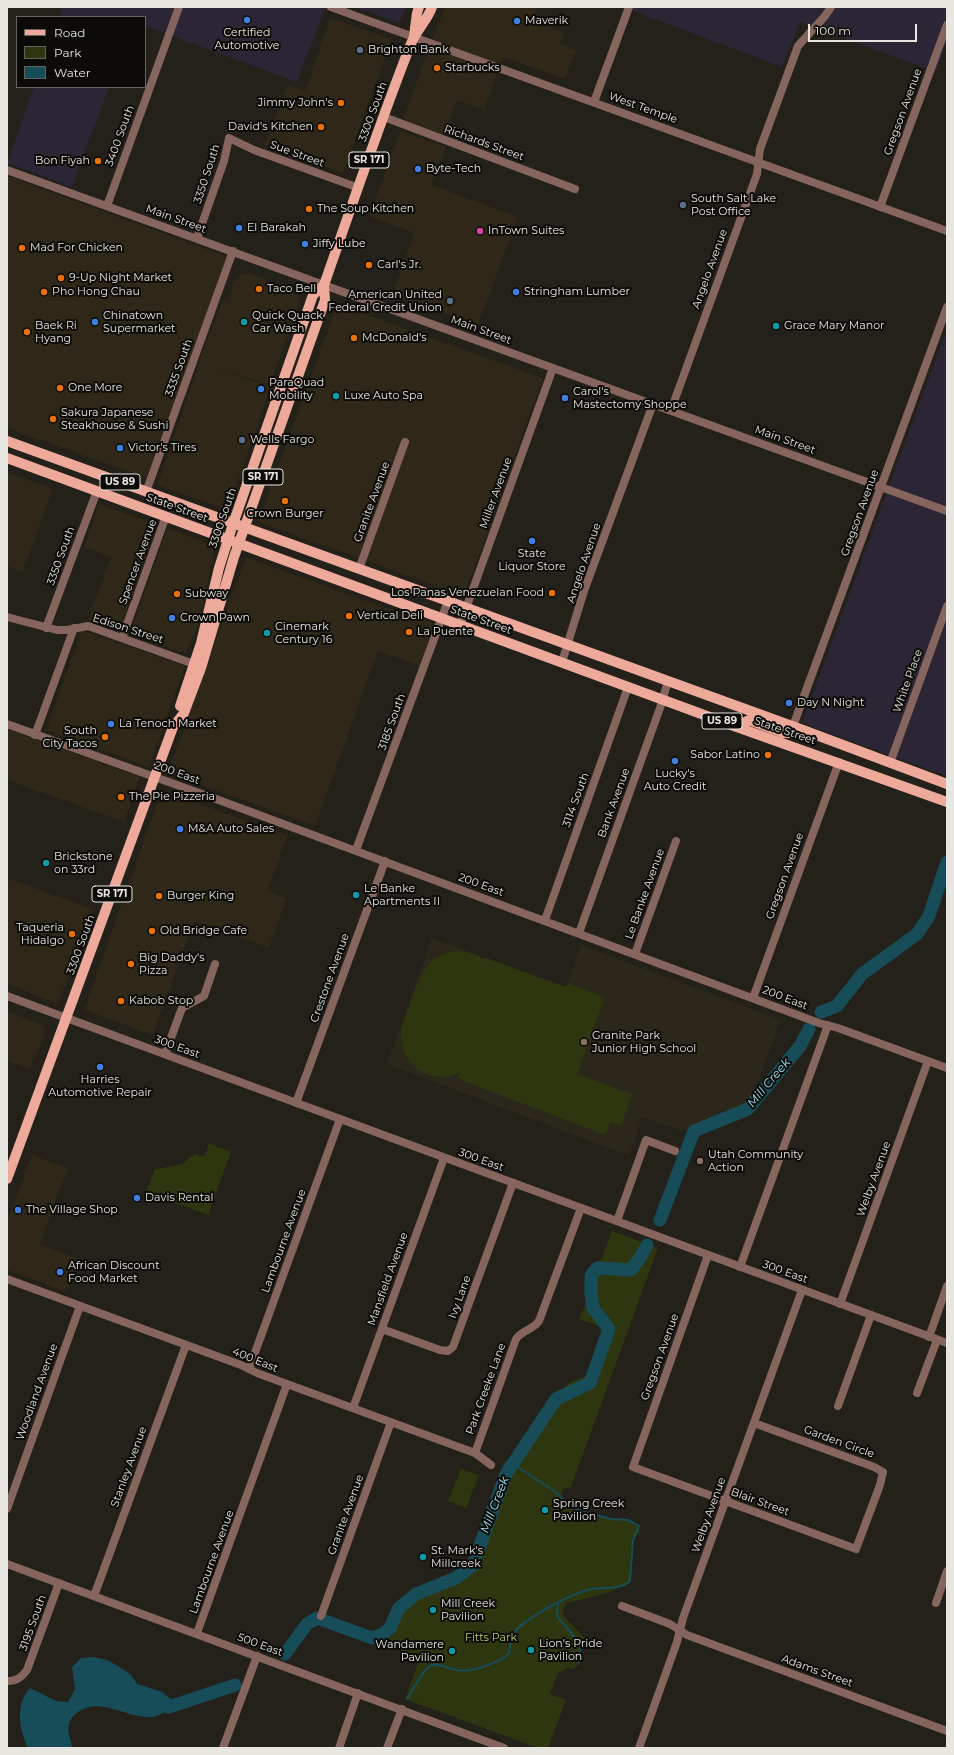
<!DOCTYPE html>
<style>
body{margin:0}
#map{position:relative;width:954px;height:1755px;overflow:hidden;background:#23211a;font-family:Montserrat,sans-serif}
canvas{display:block}
.frame{position:absolute;inset:0;border:8px solid #e8e6e1;pointer-events:none}
.legend{position:absolute;left:16px;top:16px;width:130px;height:72px;box-sizing:border-box;background:#0c0b08;border:1px solid #64635f;margin:0;padding:5px 7px;list-style:none;font-size:12px;color:#e8e6e1}
.legend li{display:flex;align-items:center;gap:8px;height:20px}
.legend b{width:20px;border:1px solid #64635f}
.scale{position:absolute;left:808px;top:24px;width:109px;height:18px;box-sizing:border-box;border:2px solid #e8e6e1;border-top:0;padding-left:5px;font-size:12px;line-height:14px;white-space:nowrap;color:#e8e6e1;-webkit-text-stroke:3px #0c0b08;paint-order:stroke}
</style>
<div id="map">
<canvas width="954" height="1755"></canvas>
<div class="frame"></div>
<ul class="legend">
<li><b style="height:5px;background:#edaa9b"></b>Road</li>
<li><b style="height:11px;background:#2e360f"></b>Park</li>
<li><b style="height:11px;background:#174d59"></b>Water</li>
</ul>
<div class="scale">100 m</div>
</div>
<script>
const c = document.querySelector('canvas').getContext('2d');
c.lineJoin = 'round';
function fillPath(path, color) { c.fillStyle = color; c.fill(path, 'evenodd'); }
function stroke(path, color, width, dash) { c.strokeStyle = color; c.lineWidth = width; c.lineCap = dash ? 'butt' : 'round'; c.setLineDash(dash || []); c.stroke(path); }
function write(font, color, halo, rows, align = 'center') {
  c.font = font + ' Montserrat,sans-serif'; c.lineWidth = 4; c.setLineDash([]); c.textBaseline = 'middle'; c.strokeStyle = halo; c.fillStyle = color; for (const [text, x, y, turn = 0] of rows) {
    c.save(); c.translate(x, y); c.rotate((+turn || 0) * Math.PI / 180); c.textAlign = isNaN(turn) ? turn : align; if (halo) c.strokeText(text, 0, 0); c.fillText(text, 0, 0); c.restore();
  }
}
const commercial = new Path2D(`
 M445,7H537L533,21L564,32L560,44L576,50L565,79L503,57L484,110L457,100L444,135L405,121L404,116Z
 M330,18L392,39L343,173L264,145L288,85L305,91Z
 M400,131L446,147L432,185L518,217L478,325L392,295L414,233L369,216Z
 M7,176L228,257L146,478L7,428Z
 M247,272L296,292L300,297L299,304L270,385L215,367L271,387L228,510L157,485L200,362L199,361L223,300L228,301L234,281L240,274Z
 M337,304L543,378L464,596L258,522Z
 M7,472L53,489L23,572L7,566Z
 M99,504L157,524L119,632L88,620L111,557L84,547Z
 M167,528L215,546L200,620L186,654L130,634Z
 M246,557L363,600L435,623L420,666L378,651L315,826L168,773Z
 M82,630L185,666L149,767L46,730Z
 M7,729L140,777L124,822L7,780Z
 M166,794H173L287,836L268,891L287,898L269,948L194,921L153,1035L84,1010L156,806Z
 M7,878L93,909L58,1004L7,984Z
 M7,1012L39,1023L43,1026L45,1031L44,1036L30,1069L7,1061Z
 M32,1155L68,1168L40,1244L80,1259L67,1292L7,1270V1220Z`);
const industrial = new Path2D(`
 M63,7H326L297,82L145,26V17H60Z
 M355,7H406L400,23Z
 M623,7H947V40L936,72L800,22L782,67Z
 M34,87H109L72,187L7,163Z
 M947,329V776L802,723Z`);
const built = new Path2D(`
 M432,938L566,987L581,945L781,1020L750,1102L682,1131L642,1117L629,1156L387,1064Z`);
const green = new Path2D(`
 M460,951L471,953L483,959L486,958L566,987L567,983L605,997L577,1074L632,1094L621,1126L610,1122L605,1135L466,1082L458,1077L459,1073C432,1086 402,1066 401,1036C401,1025 407,1014 410,1004C420,977 426,952 460,951Z
 M209,1143L231,1152L208,1215L146,1192L155,1169L175,1166L182,1164L195,1154L204,1157Z
 M612,1231L658,1248L571,1487L563,1489L561,1495L574,1509L611,1519L628,1520L639,1526L640,1531L633,1540L630,1581C610,1595 590,1597 567,1603L563,1610L564,1616L585,1638L579,1652L582,1653V1661L573,1670L568,1668L558,1673L550,1694L566,1700L548,1748H538L405,1699L419,1661L417,1656L374,1640C388,1632 388,1615 399,1605C418,1586 444,1580 465,1565L470,1558L505,1461L511,1463L522,1437L545,1409L549,1400L553,1401L568,1383L587,1376L602,1333L599,1326L579,1319C582,1311 587,1303 588,1295C591,1279 582,1270 601,1260Z
 M461,1469L479,1475L466,1508L448,1501Z`);
const water = new Path2D(`
 M94,1657L107,1660L118,1666L130,1674L137,1684L162,1692L171,1699L169,1710C161,1714 155,1718 146,1717C123,1716 100,1697 78,1712C74,1715 70,1719 69,1724C66,1731 72,1741 72,1748H28C19,1729 15,1704 30,1688L56,1701L68,1702L75,1689L72,1667L81,1658Z`);
const stream = new Path2D(`
 M558,1602L557,1616L581,1645L579,1662
 M407,1699C412,1692 423,1669 430,1666C438,1662 449,1669 457,1670C472,1673 497,1663 509,1654C510,1648 511,1638 514,1633C523,1619 576,1591 592,1589C605,1587 620,1590 630,1581L633,1540L639,1526L628,1520L611,1519L574,1509L554,1491L513,1464`);
const river = new Path2D(`
 M821,1012L837,1006L862,974L917,934L929,916L947,862
 M660,1220L694,1131L748,1109L800,1046L809,1029
 M285,1654L307,1624L317,1618L372,1638L383,1634L390,1628L399,1608L416,1594L456,1578L473,1565L506,1474L556,1399L590,1383L609,1329L593,1308L591,1293V1276L597,1268L631,1270L641,1256L647,1245
 M153,1702L169,1707L235,1685`);
const minor = new Path2D(`
 M594,102L629,7
 M384,117L575,189
 M107,206L179,7
 M880,207L947,25
 M197,238L224,161L229,138L254,150L359,188
 M671,410L757,174L760,149L798,46L825,16L831,7
 M146,492L233,251
 M359,569L405,442
 M7,617L57,630H67L88,626L194,664
 M460,625L553,368
 M46,628L97,491
 M122,638L166,516
 M562,662L584,591L653,404
 M7,724L216,799L819,1023L838,1028L947,1068
 M793,726L947,307
 M35,735L74,628
 M890,763L947,606
 M356,850L448,601
 M545,920L628,687
 M579,933L660,708L668,681
 M635,954L676,841
 M753,998L839,762
 M165,1054L182,1008L204,996L215,964
 M296,1103L385,861
 M617,1221L646,1140L675,1151
 M708,1255L633,1467L856,1549L880,1485L883,1472L874,1467L754,1423
 M740,1267L828,1025
 M7,1279L241,1365L257,1373L475,1453L491,1465
 M840,1304L928,1061
 M382,1329L440,1350L448,1351L453,1347L513,1183
 M929,1337L947,1286
 M249,1369L340,1119
 M917,1393L937,1340
 M838,1406L871,1315
 M353,1408L444,1158
 M475,1453L516,1339C522,1330 533,1330 539,1321L581,1208
 M7,1509L80,1306
 M94,1596L186,1345
 M936,1603L947,1571
 M622,1606L670,1624L687,1635L947,1731
 M321,1616L391,1422
 M197,1633L287,1384
 M7,1681C16,1682 22,1677 27,1670L59,1583
 M223,1748L257,1656
 M339,1748L358,1693
 M387,1748L402,1709
 M639,1748L677,1642L683,1618L802,1290`);
const tertiary = new Path2D(`
 M331,7L947,231
 M7,170L947,511
 M7,996L947,1343
 M7,1564L504,1748`);
const primary = new Path2D(`
 M414,36L417,13L419,7
 M7,441L803,730L947,784
 M7,458L734,726L947,802
 M180,706L201,643L219,568L233,524L313,295L324,285
 M736,727L749,720L784,733H789L793,726
 M7,1179L173,727L184,713L201,668L234,557L325,300L324,285C352,205 379,125 410,46C415,32 427,21 432,7`);
const markers = [
 [247,20,4,"#3f7fe0"],
 [517,21,4,"#3f7fe0"],
 [360,50,4,"#5c6f8a"],
 [437,68,4,"#e8710a"],
 [341,103,4,"#e8710a"],
 [321,127,4,"#e8710a"],
 [98,161,4,"#e8710a"],
 [418,169,4,"#3f7fe0"],
 [683,205,4,"#5c6f8a"],
 [309,209,4,"#e8710a"],
 [239,228,4,"#3f7fe0"],
 [480,231,4,"#d1479c"],
 [305,244,4,"#3f7fe0"],
 [22,248,4,"#e8710a"],
 [369,265,4,"#e8710a"],
 [61,278,4,"#e8710a"],
 [259,289,4,"#e8710a"],
 [44,292,4,"#e8710a"],
 [516,292,4,"#3f7fe0"],
 [450,301,4,"#5c6f8a"],
 [95,322,4,"#3f7fe0"],
 [244,322,4,"#0f9aa8"],
 [776,326,4,"#0f9aa8"],
 [27,332,4,"#e8710a"],
 [354,338,4,"#e8710a"],
 [60,388,4,"#e8710a"],
 [261,389,4,"#3f7fe0"],
 [336,396,4,"#0f9aa8"],
 [565,398,4,"#3f7fe0"],
 [53,419,4,"#e8710a"],
 [242,440,4,"#5c6f8a"],
 [120,448,4,"#3f7fe0"],
 [285,501,4,"#e8710a"],
 [532,541,4,"#3f7fe0"],
 [552,593,4,"#e8710a"],
 [177,594,4,"#e8710a"],
 [349,616,4,"#e8710a"],
 [172,618,4,"#3f7fe0"],
 [409,632,4,"#e8710a"],
 [267,633,4,"#0f9aa8"],
 [789,703,4,"#3f7fe0"],
 [111,724,4,"#3f7fe0"],
 [105,737,4,"#e8710a"],
 [768,755,4,"#e8710a"],
 [675,761,4,"#3f7fe0"],
 [121,797,4,"#e8710a"],
 [180,829,4,"#3f7fe0"],
 [46,863,4,"#0f9aa8"],
 [356,895,4,"#0f9aa8"],
 [159,896,4,"#e8710a"],
 [152,931,4,"#e8710a"],
 [72,934,4,"#e8710a"],
 [131,964,4,"#e8710a"],
 [121,1001,4,"#e8710a"],
 [584,1042,4,"#8d6e63"],
 [100,1067,4,"#3f7fe0"],
 [700,1161,4,"#8d6e63"],
 [137,1198,4,"#3f7fe0"],
 [18,1210,4,"#3f7fe0"],
 [60,1272,4,"#3f7fe0"],
 [545,1510,4,"#0f9aa8"],
 [423,1557,4,"#0f9aa8"],
 [433,1610,4,"#0f9aa8"],
 [531,1650,4,"#0f9aa8"],
 [452,1651,4,"#0f9aa8"]
];
const shields = [
 [369,160,40],
 [263,477,40],
 [120,482,40],
 [722,721,40],
 [112,894,40]
];
const shieldNames = [
 ["SR 171",369,160],
 ["SR 171",263,477],
 ["US 89",120,482],
 ["US 89",722,721],
 ["SR 171",112,894]
];
const poiNames = [
 ["Maverik",525,21],
 ["Certified",247,33,"center"],
 ["Automotive",247,46,"center"],
 ["Brighton Bank",368,50],
 ["Starbucks",445,68],
 ["Jimmy John's",333,103,"right"],
 ["David's Kitchen",313,127,"right"],
 ["Bon Fiyah",90,161,"right"],
 ["Byte-Tech",426,169],
 ["South Salt Lake",691,199],
 ["Post Office",691,212],
 ["The Soup Kitchen",317,209],
 ["El Barakah",247,228],
 ["InTown Suites",488,231],
 ["Jiffy Lube",313,244],
 ["Mad For Chicken",30,248],
 ["Carl's Jr.",377,265],
 ["9-Up Night Market",69,278],
 ["Taco Bell",267,289],
 ["Pho Hong Chau",52,292],
 ["Stringham Lumber",524,292],
 ["American United",442,295,"right"],
 ["Federal Credit Union",442,308,"right"],
 ["Chinatown",103,316],
 ["Supermarket",103,329],
 ["Quick Quack",252,316],
 ["Car Wash",252,329],
 ["Baek Ri",35,326],
 ["Hyang",35,339],
 ["Grace Mary Manor",784,326],
 ["McDonald's",362,338],
 ["ParaQuad",269,383],
 ["Mobility",269,396],
 ["One More",68,388],
 ["Carol's",573,392],
 ["Mastectomy Shoppe",573,405],
 ["Luxe Auto Spa",344,396],
 ["Sakura Japanese",61,413],
 ["Steakhouse & Sushi",61,426],
 ["Wells Fargo",250,440],
 ["Victor's Tires",128,448],
 ["Crown Burger",285,514,"center"],
 ["State",532,554,"center"],
 ["Liquor Store",532,567,"center"],
 ["Los Panas Venezuelan Food",544,593,"right"],
 ["Subway",185,594],
 ["Vertical Deli",357,616],
 ["Crown Pawn",180,618],
 ["Cinemark",275,627],
 ["Century 16",275,640],
 ["La Puente",417,632],
 ["Day N Night",797,703],
 ["La Tenoch Market",119,724],
 ["South",97,731,"right"],
 ["City Tacos",97,744,"right"],
 ["Sabor Latino",760,755,"right"],
 ["Lucky's",675,774,"center"],
 ["Auto Credit",675,787,"center"],
 ["The Pie Pizzeria",129,797],
 ["M&A Auto Sales",188,829],
 ["Brickstone",54,857],
 ["on 33rd",54,870],
 ["Le Banke",364,889],
 ["Apartments II",364,902],
 ["Burger King",167,896],
 ["Taqueria",64,928,"right"],
 ["Hidalgo",64,941,"right"],
 ["Old Bridge Cafe",160,931],
 ["Big Daddy's",139,958],
 ["Pizza",139,971],
 ["Kabob Stop",129,1001],
 ["Granite Park",592,1036],
 ["Junior High School",592,1049],
 ["Harries",100,1080,"center"],
 ["Automotive Repair",100,1093,"center"],
 ["Utah Community",708,1155],
 ["Action",708,1168],
 ["Davis Rental",145,1198],
 ["The Village Shop",26,1210],
 ["African Discount",68,1266],
 ["Food Market",68,1279],
 ["Spring Creek",553,1504],
 ["Pavilion",553,1517],
 ["St. Mark's",431,1551],
 ["Millcreek",431,1564],
 ["Mill Creek",441,1604],
 ["Pavilion",441,1617],
 ["Lion's Pride",539,1644],
 ["Pavilion",539,1657],
 ["Wandamere",444,1645,"right"],
 ["Pavilion",444,1658,"right"]
];
const streetNames = [
 ["West Temple",643,108,20],
 ["3300 South",373,112,-70],
 ["Gregson Avenue",903,112,-70],
 ["3400 South",120,136,-70],
 ["Richards Street",484,143,20],
 ["Sue Street",297,154,20],
 ["3350 South",207,174,-72],
 ["Main Street",176,219,20],
 ["Angelo Avenue",710,269,-70],
 ["Main Street",481,330,20],
 ["3335 South",179,368,-70],
 ["Main Street",785,440,20],
 ["Miller Avenue",496,493,-70],
 ["Granite Avenue",372,502,-70],
 ["State Street",177,508,20],
 ["Gregson Avenue",860,513,-70],
 ["3300 South",223,518,-71],
 ["3350 South",61,556,-70],
 ["Spencer Avenue",138,562,-70],
 ["Angelo Avenue",584,563,-71],
 ["State Street",481,620,20],
 ["Edison Street",128,629,18],
 ["White Place",908,681,-70],
 ["3185 South",392,722,-70],
 ["State Street",785,731,19],
 ["200 East",177,773,20],
 ["3114 South",576,800,-70],
 ["Bank Avenue",614,803,-70],
 ["Gregson Avenue",785,876,-70],
 ["200 East",481,885,20],
 ["Le Banke Avenue",645,894,-70],
 ["3300 South",81,945,-70],
 ["Crestone Avenue",330,978,-70],
 ["200 East",785,998,21],
 ["300 East",177,1047,20],
 ["300 East",481,1160,20],
 ["Welby Avenue",874,1179,-70],
 ["Lambourne Avenue",284,1241,-70],
 ["300 East",785,1272,20],
 ["Mansfield Avenue",388,1279,-70],
 ["Ivy Lane",460,1297,-70],
 ["Gregson Avenue",660,1357,-70],
 ["400 East",255,1360,22],
 ["Park Creeke Lane",486,1389,-70],
 ["Woodland Avenue",37,1392,-70],
 ["Garden Circle",839,1442,20],
 ["Stanley Avenue",129,1467,-70],
 ["Blair Street",760,1502,20],
 ["Granite Avenue",346,1515,-70],
 ["Welby Avenue",709,1515,-70],
 ["Lambourne Avenue",212,1562,-70],
 ["3195 South",33,1623,-70],
 ["500 East",260,1645,20],
 ["Adams Street",817,1671,20]
];
const parkNames = [
 ["Fitts Park",491,1638]
];
const waterNames = [
 ["Mill Creek",769,1083,-50],
 ["Mill Creek",495,1505,-69]
];
fillPath(commercial, '#2f2717');
fillPath(industrial, '#2b2535');
fillPath(built, '#2b271a');
fillPath(green, '#2e360f');
fillPath(water, '#174d59');
stroke(stream, '#174d59', 2);
stroke(river, '#174d59', 13);
stroke(minor, '#86655e', 8);
stroke(tertiary, '#86655e', 8);
stroke(primary, '#edaa9b', 10);
for (const [x, y, r, color] of markers) { const dot = new Path2D(); dot.arc(x, y, r, 0, 2 * Math.PI); c.fillStyle = color; c.fill(dot); stroke(dot, '#0c0b08', 1.5); }
for (const [x, y, w] of shields) { const box = new Path2D(); box.roundRect(x - w / 2, y - 8, w, 16, 3); c.fillStyle = '#0c0b08'; c.fill(box); stroke(box, '#e8e6e1', 1); }
write('bold 10px', '#e8e6e1', null, shieldNames);
write('11px', '#e8e6e1', '#0c0b08', poiNames, 'left');
write('11px', '#e8e6e1', '#0c0b08', streetNames);
write('11px', '#b6cc6a', '#0c0b08', parkNames);
write('italic 12px', '#9ee7fa', '#0c0b08', waterNames);
</script>
